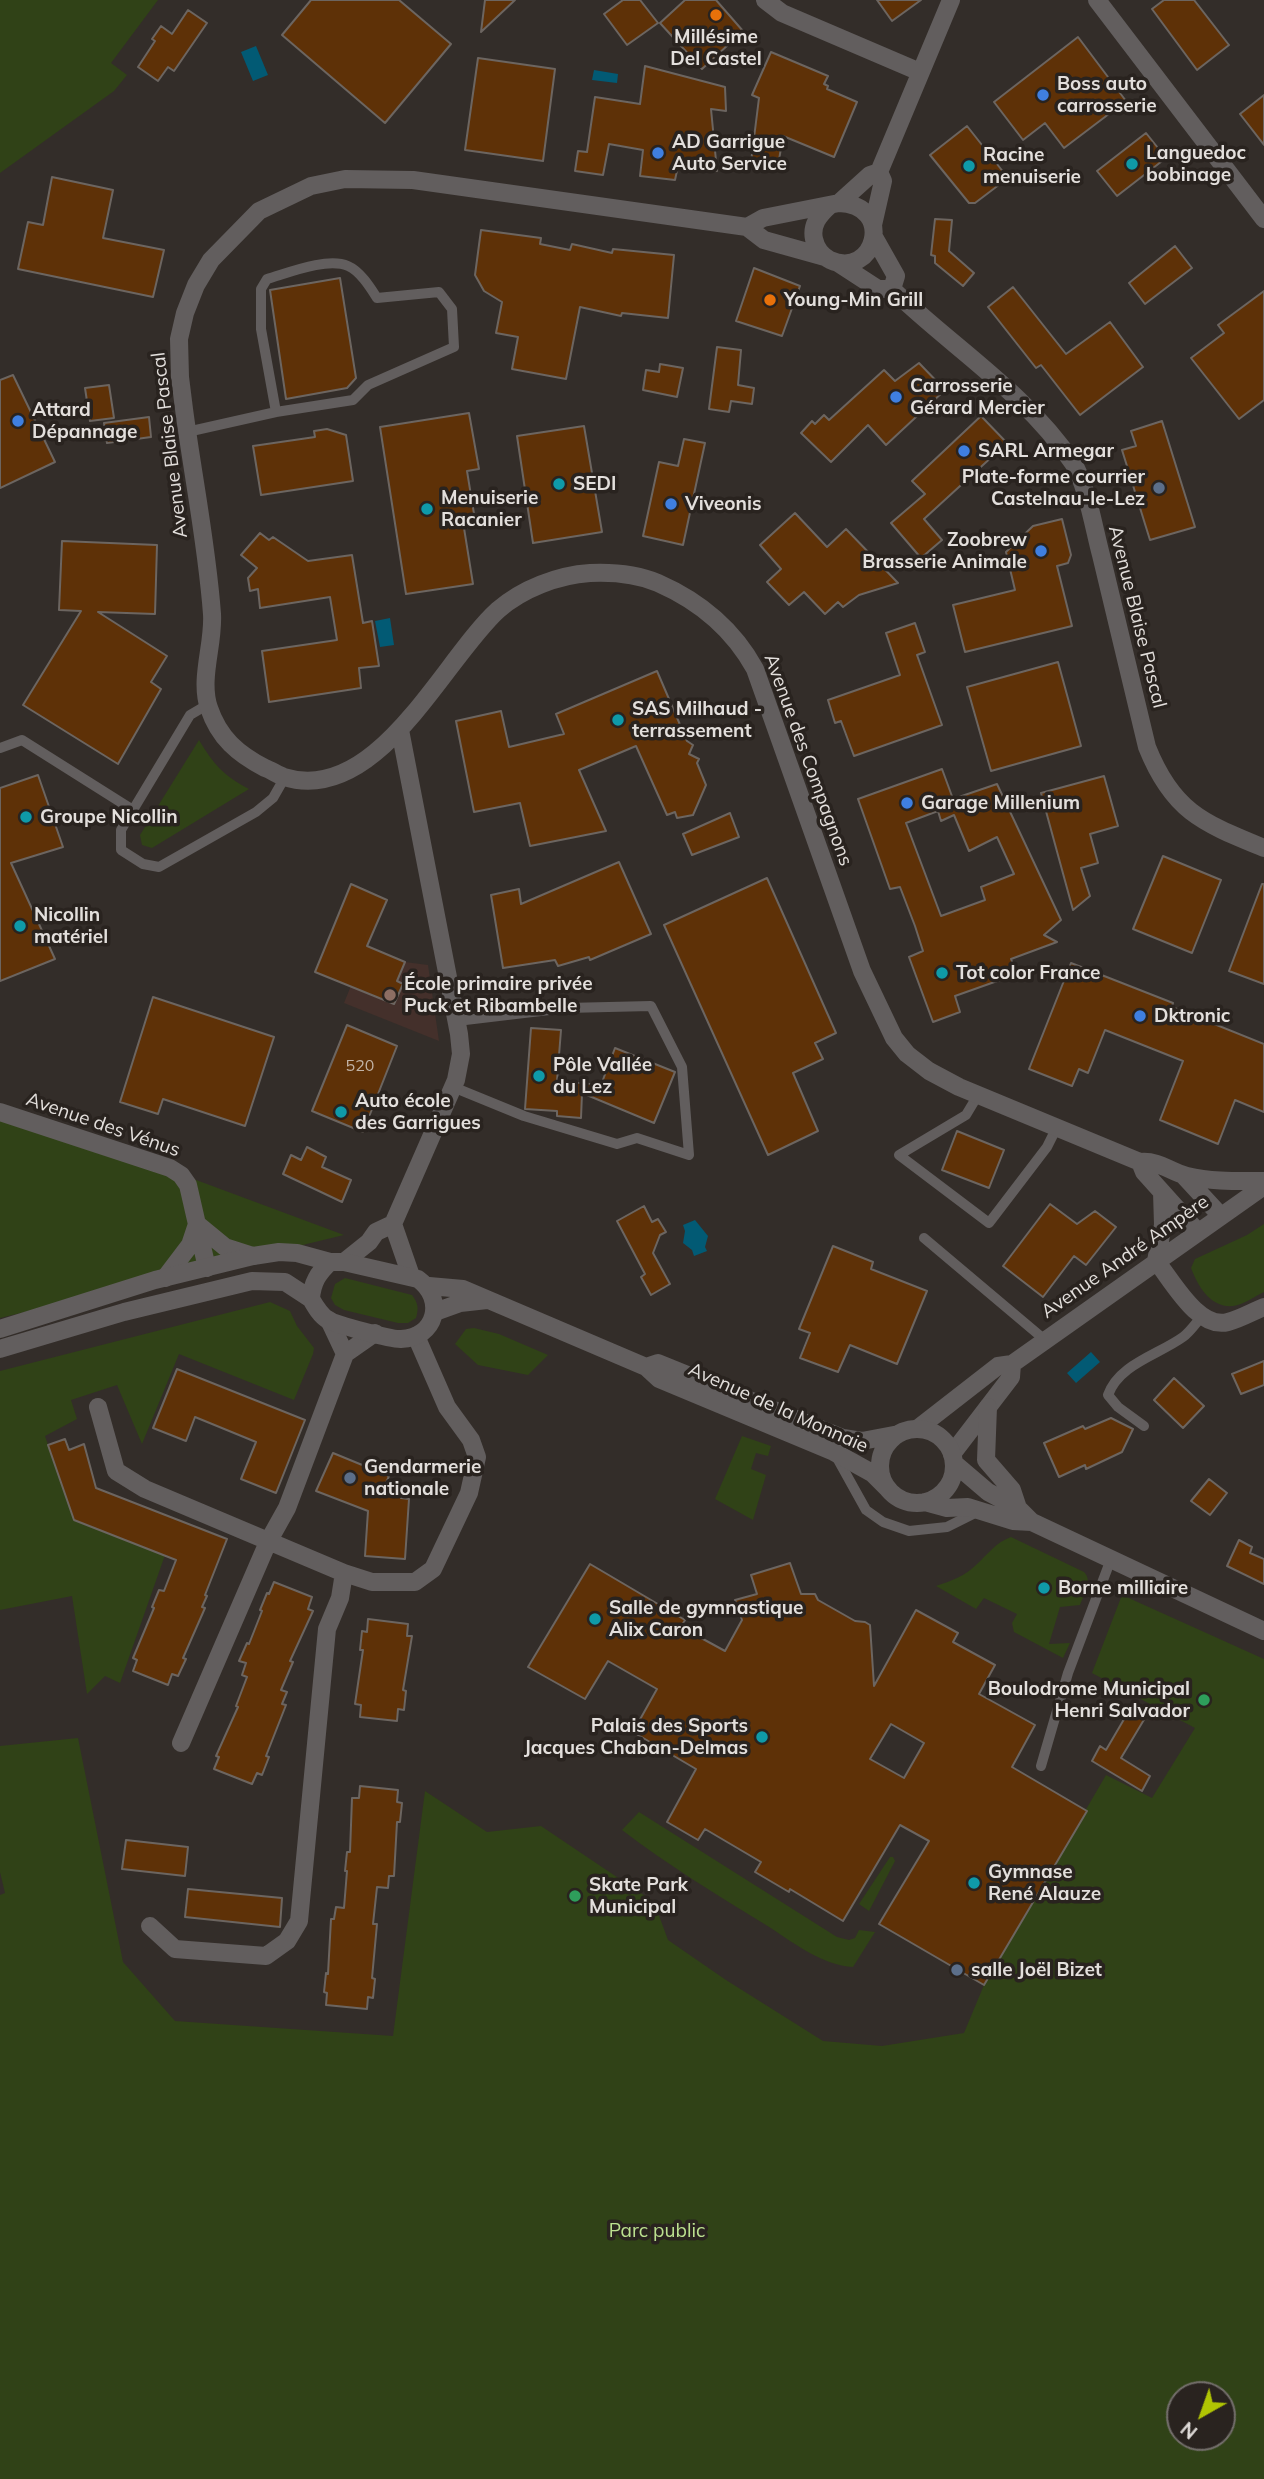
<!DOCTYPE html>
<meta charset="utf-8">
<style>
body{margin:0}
#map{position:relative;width:1264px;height:2479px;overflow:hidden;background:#332d29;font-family:Mulish,sans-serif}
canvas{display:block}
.north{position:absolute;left:1166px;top:2381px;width:70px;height:70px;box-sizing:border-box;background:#29231f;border:2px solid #736e6b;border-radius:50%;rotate:220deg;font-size:19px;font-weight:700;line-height:28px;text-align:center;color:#e3dfdc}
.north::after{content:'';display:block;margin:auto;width:24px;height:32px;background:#b0c503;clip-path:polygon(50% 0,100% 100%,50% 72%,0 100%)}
</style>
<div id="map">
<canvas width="1264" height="2479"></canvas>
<div class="north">N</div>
</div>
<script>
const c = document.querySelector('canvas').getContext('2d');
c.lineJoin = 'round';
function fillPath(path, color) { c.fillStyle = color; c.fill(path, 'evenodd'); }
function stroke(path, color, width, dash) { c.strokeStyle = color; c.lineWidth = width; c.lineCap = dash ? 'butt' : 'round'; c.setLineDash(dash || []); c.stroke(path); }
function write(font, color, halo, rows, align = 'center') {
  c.font = font + ' Mulish,sans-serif'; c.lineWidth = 7; c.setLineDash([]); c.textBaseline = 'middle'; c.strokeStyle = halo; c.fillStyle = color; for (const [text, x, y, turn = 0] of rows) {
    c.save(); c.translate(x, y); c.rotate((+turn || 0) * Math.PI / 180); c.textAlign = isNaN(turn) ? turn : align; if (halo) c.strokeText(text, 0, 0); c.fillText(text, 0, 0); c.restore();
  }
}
const education = new Path2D(`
 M367,946L405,962L428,965L439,1041L344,1003Z`);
const green = new Path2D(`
 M0,0H158L111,63L127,75L114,91L0,173Z
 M199,740C214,765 223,775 249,789L152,848L142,845L140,835Z
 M0,1107L344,1235L0,1318Z
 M1264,1224V1292C1255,1296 1243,1305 1233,1306C1210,1308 1198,1286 1191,1268L1195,1259L1247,1235Z
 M345,1278L412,1295C418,1303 419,1308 416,1318L408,1323H398L344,1310L335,1305L331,1298L335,1284Z
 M270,1302L290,1311L297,1326L314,1348L313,1354L294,1400L179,1354L142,1444L117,1385L71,1400L77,1419L45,1436L74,1520L165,1555L120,1683L105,1676L87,1694L72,1596L0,1610V1371Z
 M474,1328L499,1334L548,1355L528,1375L478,1365L455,1344L466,1329Z
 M742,1436L771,1446L768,1456L756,1453L751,1469L766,1475L753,1520L715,1499Z
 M1011,1537L1084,1572C1093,1581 1084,1594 1080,1605L1060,1607L1049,1644L1070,1643L1063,1658L1014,1632L1012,1623L1017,1614L984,1598L976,1609L936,1586C951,1581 965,1576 976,1565C988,1554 995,1543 1011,1537Z
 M1122,1595L1264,1659V2479H0V1895L5,1893L0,1872V1746L78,1738L123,1962L175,2021L393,2036L425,1791L487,1832L541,1826L654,1902L668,1940L726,1980L823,2041L882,2046L964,2033L984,1985L1106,1775L1152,1798L1195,1728L1092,1673ZM1180,2395H1222V2437H1180Z
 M639,1812L837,1937L849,1940L855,1938L859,1930L875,1932L853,1967C823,1966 791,1941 766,1925C717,1895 668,1865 622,1830Z
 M890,1857H893L895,1861L869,1911L859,1904Z`);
const water = new Path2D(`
 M256,46L268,75L253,81L241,52Z
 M594,70L618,74L617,83L592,80Z
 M390,618L394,645L380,647L375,621Z
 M695,1220L708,1236L705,1247L707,1251L694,1256L692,1250L683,1243L685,1231L683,1225Z
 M1091,1352L1100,1362L1076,1383L1067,1373Z`);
const building = new Path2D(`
 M311,0H399L451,44L385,123L282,35Z
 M485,0H515L481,32Z
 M623,0H640L658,23L627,45L604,14Z
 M685,0H716L743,31L702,69L660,23Z
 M877,0H921L892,21Z
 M1164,0H1194L1229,45L1197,70L1152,9Z
 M188,10L207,23L174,71L168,67L158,81L138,67L155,41L152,39L161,26L172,34Z
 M1078,37L1126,101L1064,148L1045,123L1023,140L994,102Z
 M771,52L828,76L824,84L828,86L827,89L857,102L834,157L783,136L778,166L751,162L759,98L752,95Z
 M478,58L555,69L543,161L465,150Z
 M645,66L725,87L726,111L711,109L717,171L678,166L675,180L640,176L643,150L609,144L603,175L575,171L578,151L587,152L595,97L640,104Z
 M1264,95V145L1240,114Z
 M967,126L1008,178L975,203H969L930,155Z
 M1146,133L1166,158L1117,196L1097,171Z
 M52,177L113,190L103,238L164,250L153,297L18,269L28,222L43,225Z
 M935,219L952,220L949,251L974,273L963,286L935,263V256L931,255Z
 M481,230L541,238L540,244L570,250L572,244L612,253L613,249L674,255L668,318L622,313L621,316L580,307L566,379L512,369L518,337L496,333L502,302L484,291L475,275Z
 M1175,246L1192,268L1145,304L1129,283Z
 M754,268L800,286L782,336L736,321Z
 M340,278L356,378L347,388L286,399L270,290Z
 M1013,287L1066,354L1110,322L1143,367L1080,415L1041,365L1036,368L988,307Z
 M1264,291V400L1239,419L1191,358L1224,333L1218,325Z
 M717,347L741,350L738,385L754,388L752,404L731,401L729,412L709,409Z
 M919,363L945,390L886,445L868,425L831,462L801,433L812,421L815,424L824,415L829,420L884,370L895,381Z
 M660,364L683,368L677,397L643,390L646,370L659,372Z
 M13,375L55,462L0,488V380Z
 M109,385L114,418L90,421L85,388Z
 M469,413L479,469L467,471L476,526L464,528L473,584L406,594L380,427Z
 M981,416L1007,443L924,519L942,540L921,558L891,523L925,494L912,481Z
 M149,417L151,437L107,443L104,423Z
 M1162,421L1195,527L1150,540L1122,450L1136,446L1131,431Z
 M584,426L602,532L533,543L517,436Z
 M327,429L346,435L353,481L261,495L253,446L315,437L314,431Z
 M684,439L705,443L683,545L643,536L659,462L678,466Z
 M795,513L827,547L846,529L898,583L859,595L843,607L838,602L825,614L804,592L789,605L767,582L781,569L760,545Z
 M1062,519L1071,555L1068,563L1057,566L1072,626L965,652L953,605L1015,590L1006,552L1033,526Z
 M260,533L269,540L273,537L308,561L352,555L363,623L372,621L379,666L359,668L361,688L269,702L262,651L337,640L330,597L260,608L258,589L250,591L248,578L257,568L241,555Z
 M62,541L157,545L155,614L98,612L167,656L151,682L161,689L118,764L23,705L81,611L59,610Z
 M915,623L925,652L917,655L942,725L854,756L841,721L835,723L828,700L900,675L886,633Z
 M1058,662L1081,746L991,771L967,687Z
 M657,671L687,741L693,745L689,754L699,759L697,763L706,785L693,815L677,818L675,812L667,815L636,746L579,770L606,831L530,846L520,803L474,812L456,721L501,711L509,747L564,734L556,714Z
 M942,769L953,799L997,784L1061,920L1044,935L1057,942L1011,959L1017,974L955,996L960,1012L933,1022L909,957L923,951L915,926L900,887L890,889L858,799ZM938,811L941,821L954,815L969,851L997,837L1014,874L981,887L985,900L941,916L906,823Z
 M38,775L63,847L11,863L55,959L0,981V788Z
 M1104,776L1118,826L1090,834L1098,863L1081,868L1090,896L1073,910L1041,793Z
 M730,813L739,837L692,855L683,834Z
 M1163,856L1221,880L1192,953L1133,929Z
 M619,862L651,934L590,960L589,957L558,966L555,960L503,968L491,895L519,889L521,904Z
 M767,878L836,1033L815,1043L823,1059L793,1073L818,1131L768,1155L664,925Z
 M351,884L387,900L367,946L405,962L397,981L403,984L394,1004L315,972Z
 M1262,884H1264V984L1229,971Z
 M1071,963L1173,1003L1172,1007L1264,1044V1112L1235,1100L1218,1144L1160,1120L1183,1061L1105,1030L1088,1073L1079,1069L1072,1086L1029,1069Z
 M153,997L274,1037L245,1126L163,1099L158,1114L120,1102Z
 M347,1025L397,1046L363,1132L312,1111Z
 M531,1028L561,1030L557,1081L601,1085L615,1048L675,1072L654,1123L582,1093L581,1118L557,1116V1111L525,1109Z
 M957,1131L1004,1150L989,1188L942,1170Z
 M307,1147L326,1157L322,1167L351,1180L342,1202L283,1174L291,1155L301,1160Z
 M1050,1204L1077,1224L1095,1211L1116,1227L1086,1265L1074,1256L1043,1297L1003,1266Z
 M644,1206L652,1222L658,1219L666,1232L660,1235L653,1253L670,1284L651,1295L641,1277L645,1274L617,1221Z
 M833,1246L873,1262L871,1269L927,1291L897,1364L850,1345L838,1372L800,1358L810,1333L799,1329Z
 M1264,1361V1385L1241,1394L1232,1374Z
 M177,1369L305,1420L276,1493L241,1479L256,1442L195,1417L186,1441L153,1428Z
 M1174,1378L1204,1406L1183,1428L1154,1400Z
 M1111,1418L1133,1429L1122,1452L1086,1469L1085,1465L1059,1477L1044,1443L1083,1426L1085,1429Z
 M65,1439L69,1450L84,1444L96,1488L227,1539L205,1595L207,1596L202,1607L205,1608L183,1658L186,1659L178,1676L172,1674L168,1685L133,1671L137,1660L133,1658L154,1608L152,1607L159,1590L164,1591L176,1560L74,1520L48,1445Z
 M333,1453L389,1476L386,1483L402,1489L401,1498L409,1499L405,1559L365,1556L368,1511L316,1491Z
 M1209,1479L1227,1493L1210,1515L1191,1501Z
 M1239,1540L1252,1547L1250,1553L1264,1559V1584L1227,1566Z
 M790,1563L801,1594H815L818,1600L855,1621L865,1622L870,1625L874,1686L916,1610L958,1633L953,1642L995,1665L979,1694L1035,1725L1012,1767L1087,1811L984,1985L879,1924L929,1841L900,1825L843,1921L790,1889L789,1892L755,1872L761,1862L705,1829L698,1840L667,1822L696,1769L633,1732L657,1689L608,1661L585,1699L528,1667L590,1564L685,1620L681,1627L725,1651L742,1620L735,1600L757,1594L751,1575ZM891,1724L924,1743L904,1778L870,1759Z
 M274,1582L312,1597L308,1609L313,1611L290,1661L293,1662L281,1690L287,1692L282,1704L286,1705L266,1756L269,1757L262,1775L257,1773L252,1784L214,1769L219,1757L216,1756L238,1707L236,1706L247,1677L242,1675L246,1663L239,1661L247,1643L249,1644L262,1611L260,1610L267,1593L269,1594Z
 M368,1619L408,1624L407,1636H412L403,1690L406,1691L404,1710L398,1709L397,1721L360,1717L361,1705L355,1704L363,1650H360L362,1631L367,1632Z
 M1130,1709L1145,1718L1121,1758L1150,1776L1142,1791L1092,1761L1100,1746L1106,1750Z
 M360,1786L398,1790L397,1802L402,1803L400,1822H397L394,1876H389L388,1888L377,1887L373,1924H377L372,1978L375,1979L373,1998L368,1997L367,2009L326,2005L327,1993L324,1992L326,1973L328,1974L331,1919H334L336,1907L344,1908L347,1871H345L347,1852H350L352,1798H359Z
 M126,1840L188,1847L185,1876L122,1869Z
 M188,1889L282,1898L280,1927L185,1917Z`);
const service = new Path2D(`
 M187,432L276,412L353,400L368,385L454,347L452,309L439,292L377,298C370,287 360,271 348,266C327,257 288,273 267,279L261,289V329L276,412
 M207,705L190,715L121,830V850L143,864L159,867L256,812L273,798L285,777
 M0,748L22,740L133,810
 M453,1087L524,1116L617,1144L637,1138L689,1155L682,1067L651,1006L566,1008L457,1021
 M978,1095L966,1115L899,1155L989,1223L1047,1147L1057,1127
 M924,1238L1045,1340
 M1144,1426L1118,1407L1108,1395C1119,1364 1158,1355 1183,1337C1190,1332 1196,1323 1202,1316
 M836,1456L866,1510L883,1522L909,1531L947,1527L979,1511
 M1041,1766L1068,1673L1111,1559`);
const minor = new Path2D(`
 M765,0L782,13L920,72
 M1097,0L1264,219
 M839,203L870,175L879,172
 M873,225L883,181L879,172L951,0
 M747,227L763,218L839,203C896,205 875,280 830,260C822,256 816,248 814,239C811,225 819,215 829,206
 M874,237L896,276L892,289
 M825,257L764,240L747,227L413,180L345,179L311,186L259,211L211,260L196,285L185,313L179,339L180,377L184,409C193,477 207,545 212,614C214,644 199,679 209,708C219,738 238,754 265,768C271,770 278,775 284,777C377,806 443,660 498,610C522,589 558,575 590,573C613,572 637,574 658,583C699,601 733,629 755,669L862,971L894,1038L907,1054L929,1071L959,1087L1140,1162C1159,1160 1170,1172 1187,1176C1212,1182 1238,1181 1264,1181
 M838,263L878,289H892C952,347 1026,393 1073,463C1087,485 1094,529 1101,555C1116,619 1132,683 1147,747C1173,812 1203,823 1264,848
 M0,1112L170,1168L181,1175L188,1185L207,1268
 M1140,1162L1144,1172L1197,1231
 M1184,1176L1220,1215
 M1162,1192L1163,1225L1156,1261C1172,1280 1198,1330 1228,1322C1240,1319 1252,1312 1264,1307
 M197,1224L225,1247L253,1256
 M393,1224L411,1276
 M344,1262L369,1242L376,1232L393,1224L456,1080L461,1054L459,1034L400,730
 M165,1278L190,1245L197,1224
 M329,1320L345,1354
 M98,1407L116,1471L145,1489L344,1573L372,1582H415L433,1569L469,1493L477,1457L471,1440L447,1407L416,1336
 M917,1429L998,1366L1012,1364L1264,1186
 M952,1454L1011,1377L1012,1364
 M181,1743L268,1542L287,1508L345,1354L375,1333
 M150,1926L175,1949L266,1956L287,1941L299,1921L327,1629L340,1598L344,1573`);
const tertiary = new Path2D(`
 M429,1286L463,1289L646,1367L659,1379L834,1452L872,1473L890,1491
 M435,1312L460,1303L487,1300
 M0,1329L155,1280L253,1256L279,1252L297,1253L330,1262H344L418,1279C446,1299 436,1338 401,1339C392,1340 335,1324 328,1320C320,1315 315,1306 311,1299C312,1283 318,1273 330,1262
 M0,1349L124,1312L252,1281L285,1282L311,1299
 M646,1367L658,1363L843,1438L862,1441L899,1434
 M988,1407L986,1460L1012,1490L1018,1508
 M880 1466a37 37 0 1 1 74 0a37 37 0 1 1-74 0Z
 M954,1463L988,1492L1018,1508L1032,1522L1264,1631
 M925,1502L947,1508L968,1507L1013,1521L1032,1522`);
const markers = [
 [716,15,7,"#e8710a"],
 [1043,95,7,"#3f7fe0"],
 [658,153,7,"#3f7fe0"],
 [1132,164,7,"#0f9aa8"],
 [969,166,7,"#0f9aa8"],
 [770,300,7,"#e8710a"],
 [896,397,7,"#3f7fe0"],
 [18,421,7,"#3f7fe0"],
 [964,451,7,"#3f7fe0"],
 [559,484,7,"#0f9aa8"],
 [1159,488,7,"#5c6f8a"],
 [671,504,7,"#3f7fe0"],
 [427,509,7,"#0f9aa8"],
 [1041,551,7,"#3f7fe0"],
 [618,720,7,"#0f9aa8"],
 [907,803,7,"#3f7fe0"],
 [26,817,7,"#0f9aa8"],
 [20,926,7,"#0f9aa8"],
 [942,973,7,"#0f9aa8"],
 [390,995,7,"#8d6e63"],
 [1140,1016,7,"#3f7fe0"],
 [539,1076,7,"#0f9aa8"],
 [341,1112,7,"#0f9aa8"],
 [350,1478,7,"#5c6f8a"],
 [1044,1588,7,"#0f9aa8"],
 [595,1619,7,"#0f9aa8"],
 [1204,1700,7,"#2e9e5b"],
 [762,1737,7,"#0f9aa8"],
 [974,1883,7,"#0f9aa8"],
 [575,1896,7,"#2e9e5b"],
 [957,1970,7,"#5c6f8a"]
];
const numberNames = [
 ["520",360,1066]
];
const poiNames = [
 ["Millésime",716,37,"center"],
 ["Del Castel",716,59,"center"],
 ["Boss auto",1057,84],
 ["carrosserie",1057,106],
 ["AD Garrigue",672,142],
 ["Auto Service",672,164],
 ["Languedoc",1146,153],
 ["bobinage",1146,175],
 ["Racine",983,155],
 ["menuiserie",983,177],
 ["Young-Min Grill",784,300],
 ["Carrosserie",910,386],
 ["Gérard Mercier",910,408],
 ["Attard",32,410],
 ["Dépannage",32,432],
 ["SARL Armegar",978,451],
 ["Plate-forme courrier",1145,477,"right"],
 ["Castelnau-le-Lez",1145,499,"right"],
 ["SEDI",573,484],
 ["Menuiserie",441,498],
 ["Racanier",441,520],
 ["Viveonis",685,504],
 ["Zoobrew",1027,540,"right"],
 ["Brasserie Animale",1027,562,"right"],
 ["SAS Milhaud -",632,709],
 ["terrassement",632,731],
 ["Garage Millenium",921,803],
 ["Groupe Nicollin",40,817],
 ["Nicollin",34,915],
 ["matériel",34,937],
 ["Tot color France",956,973],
 ["École primaire privée",404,984],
 ["Puck et Ribambelle",404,1006],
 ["Dktronic",1154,1016],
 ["Pôle Vallée",553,1065],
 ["du Lez",553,1087],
 ["Auto école",355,1101],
 ["des Garrigues",355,1123],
 ["Gendarmerie",364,1467],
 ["nationale",364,1489],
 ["Borne milliaire",1058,1588],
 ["Salle de gymnastique",609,1608],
 ["Alix Caron",609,1630],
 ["Boulodrome Municipal",1190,1689,"right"],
 ["Henri Salvador",1190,1711,"right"],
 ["Palais des Sports",748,1726,"right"],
 ["Jacques Chaban-Delmas",748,1748,"right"],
 ["Gymnase",988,1872],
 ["René Alauze",988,1894],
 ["Skate Park",589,1885],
 ["Municipal",589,1907],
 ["salle Joël Bizet",971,1970]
];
const streetNames = [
 ["Avenue Blaise Pascal",170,445,-97],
 ["Avenue Blaise Pascal",1137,617,76],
 ["Avenue des Compagnons",808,760,70],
 ["Avenue des Vénus",103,1125,19],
 ["Avenue André Ampère",1125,1257,-35],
 ["Avenue de la Monnaie",778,1408,24]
];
const parkNames = [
 ["Parc public",657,2231]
];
fillPath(education, '#44302b');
fillPath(green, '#304217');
fillPath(water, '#025a74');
fillPath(building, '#5e3107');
stroke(building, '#6c6560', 2);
stroke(service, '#625e5e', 10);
stroke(minor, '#625e5e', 18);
stroke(tertiary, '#625e5e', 18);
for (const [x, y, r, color] of markers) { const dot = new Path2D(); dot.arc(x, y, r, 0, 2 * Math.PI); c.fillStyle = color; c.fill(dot); stroke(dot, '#29231f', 2.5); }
write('16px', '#c2b4a7', null, numberNames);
write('bold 19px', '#e3dfdc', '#29231f', poiNames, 'left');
write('19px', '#e3dfdc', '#29231f', streetNames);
write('19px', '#bbe08f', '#29231f', parkNames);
</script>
